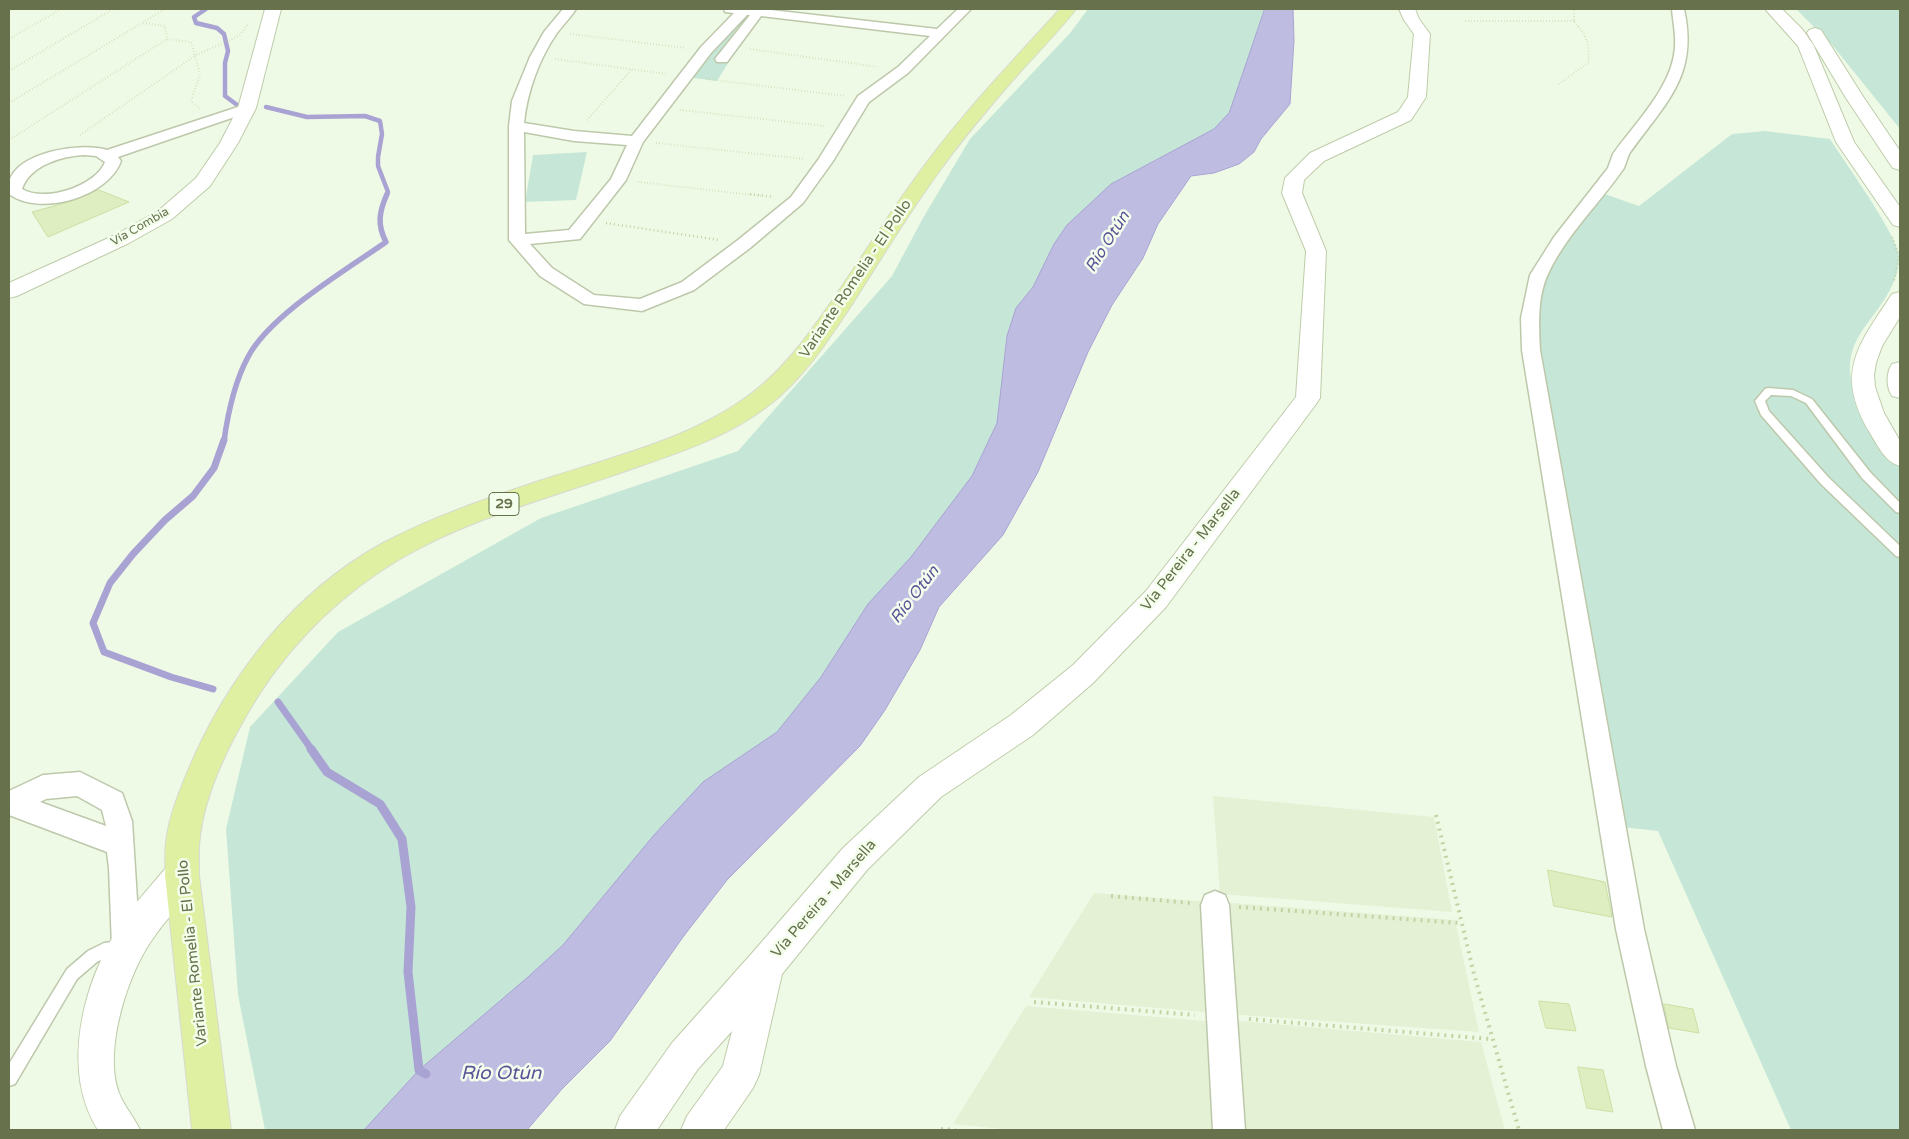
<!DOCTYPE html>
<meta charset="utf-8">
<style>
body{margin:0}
#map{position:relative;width:1909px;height:1139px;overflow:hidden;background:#effae6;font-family:"Varela Round",sans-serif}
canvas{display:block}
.frame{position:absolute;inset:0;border:10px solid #67724d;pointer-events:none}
</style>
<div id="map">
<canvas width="1909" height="1139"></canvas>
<div class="frame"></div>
</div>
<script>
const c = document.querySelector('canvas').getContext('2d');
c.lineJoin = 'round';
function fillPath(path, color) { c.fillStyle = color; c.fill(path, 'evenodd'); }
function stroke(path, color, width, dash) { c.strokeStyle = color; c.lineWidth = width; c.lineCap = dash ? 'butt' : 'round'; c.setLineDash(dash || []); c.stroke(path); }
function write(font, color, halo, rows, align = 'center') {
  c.font = font + ' "Varela Round",sans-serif'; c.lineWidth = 5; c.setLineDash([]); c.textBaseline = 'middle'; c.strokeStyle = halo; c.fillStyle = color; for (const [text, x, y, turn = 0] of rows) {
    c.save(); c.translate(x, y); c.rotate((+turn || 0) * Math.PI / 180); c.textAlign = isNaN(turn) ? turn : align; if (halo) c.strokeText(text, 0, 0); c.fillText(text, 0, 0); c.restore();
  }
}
const residential = new Path2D(`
 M1213,796L1434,817L1452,912L1220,894Z
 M1094,893L1211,902L1216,1013L1029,997Z
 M1220,902L1455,920L1479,1032L1227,1014Z
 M1026,1006L1217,1022L1222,1130H1012L953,1124Z
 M1229,1020L1481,1042L1505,1130H1236Z`);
const green = new Path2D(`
 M745,9H781L775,15L764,13L738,47L717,81L686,77L706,50Z
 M1088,9H1265L1263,15L1262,56L1220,139L1153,161L998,474L860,668L448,1130H265L238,995L226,829L250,727L338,632L541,518L738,451L892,276L923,218L970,139L1071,32Z
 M1796,9H1900V129L1833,46Z
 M1765,131L1830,139C1844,161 1899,237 1899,257C1899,286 1877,309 1862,331C1838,367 1854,394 1873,426C1881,441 1888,455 1900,467V1130H1791L1658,831L1613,826L1531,350L1539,275L1599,192L1639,206L1732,134Z
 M587,152L576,200L525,202L533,155Z`);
const water = new Path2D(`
 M1265,9H1293L1294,40L1290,104L1261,139L1254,152L1239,164L1214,173L1191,176L1158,224L1143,258L1112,305L1088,352L1038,472L1003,535L939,607L920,650L885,710L860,746L727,880L683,937L610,1041L562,1089L527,1130H364L419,1070L528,977L563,945L654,835L703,782L777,732L821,677L868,604L911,557L972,476L997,423L1007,336L1016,308L1033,287L1054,244L1067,225L1111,184L1214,129L1229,113Z`);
const streamFar3 = new Path2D(`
 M206,9L194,17L196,23L217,28L224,34L228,51L225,63V96L240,107
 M266,107L307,117L365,116L380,121L382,134L378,157V166L388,192L386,196`);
const streamFar2 = new Path2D(`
 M224,441C228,412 234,383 248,357C270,315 346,270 386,242C377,225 379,212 387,194`);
const streamFar1 = new Path2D(`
 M213,689L171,677L104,652L93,623L110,583L133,554L165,520L193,496L214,468L224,440
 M278,702L312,750`);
const stream = new Path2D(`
 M311,749L327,772L380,804L402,839L411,907L408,972L419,1070L426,1074`);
const building = new Path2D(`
 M99,190L129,202L48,237L32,212L72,201Z
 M1548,870L1605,882L1612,917L1554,906Z
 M1539,1001L1569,1004L1576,1031L1546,1028Z
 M1664,1004L1693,1009L1699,1033L1669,1028Z
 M1578,1067L1603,1070L1613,1112L1587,1108Z`);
const pathFar2 = new Path2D(`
 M9,11L14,9
 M1465,21H1574
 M143,23L165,26L167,39L191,42L200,74L191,101L200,109
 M570,34L686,48
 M9,39L61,9
 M750,49L878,67
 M555,59L667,74
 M9,71L113,9
 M706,79L846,96
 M1559,84L1589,62L1588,44L1584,34L1574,21V9
 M9,103L165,9
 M680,110L826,126
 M587,120L632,69
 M80,135L196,55L239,36L248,24
 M9,140L167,39
 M656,143L804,159
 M638,182L762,196`);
const pathFar1 = new Path2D(`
 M750,194L774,197
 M606,223L719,240
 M1892,237L1899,256L1894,281`);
const path = new Path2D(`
 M1436,815L1474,974L1519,1130
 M1111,896L1190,903
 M1239,907L1460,923
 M1034,1002L1195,1015
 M1249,1019L1490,1039
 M941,1129L956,1130`);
const lane = new Path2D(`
 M1768,388L1793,390L1812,399L1870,472L1900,503V513L1896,512L1862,478L1806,403L1791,396L1771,395L1765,401L1769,411L1829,478L1900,546V557L1896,556L1821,484L1761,415L1755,401L1765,389Z
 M119,941L124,943L126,948L124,953L98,961L77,979L15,1084L9,1086V1064L67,969L88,951L104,943Z`);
const street = new Path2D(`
 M563,9H576C571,17 563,25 557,33C539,59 527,92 524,123L574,131L632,136L701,47L734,13L725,12L724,9H762L937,29L958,9H971L908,73L869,102L833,161L803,203L750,248L694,290L642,311L584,304L540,276L509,240V126L512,101L530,57L544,32ZM747,15H750L715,59L717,62H727L761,16L930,36L898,67L858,96L818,160L791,197L738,240L682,282L640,299L594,295L552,268L530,244L580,239L626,180L643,142L711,53ZM524,132L574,141L627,145L611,179L569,230L525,234Z
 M1672,9H1684C1699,77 1665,103 1629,154L1624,168C1600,203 1566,235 1548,274C1537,297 1539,325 1540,350L1644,929L1676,1066L1695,1130H1663L1646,1066L1616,929L1522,350L1521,318L1530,275L1554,237L1608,168L1613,154C1635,123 1673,86 1675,47C1676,34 1673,22 1672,9Z
 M247,104L252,105L254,108L252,111L118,157L121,161C108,197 40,217 9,194C9,190 8,185 9,182C17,151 83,142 107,150ZM85,155L96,156L105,162C96,186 45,203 22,189C30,165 62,156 85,155Z
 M80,772L122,793L132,821L140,947L136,957L126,961L116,957L112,947L109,868L107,852L9,815V791L43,775ZM77,796L102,810L106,826L40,802L46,799Z
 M1215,891L1225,895L1229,905L1245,1130H1213L1201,905L1205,895Z`);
const secondary = new Path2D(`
 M265,9H281L256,108L238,143L210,186L172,219L129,243L17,296L9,298V283L115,235L158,211L196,178L220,143L238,108Z
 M1399,9H1415L1419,19L1430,34L1426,97L1411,120L1324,161L1304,180L1302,193L1326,251L1320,398L1316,404L1166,607L1093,683L1033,735L941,797L867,870L782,974L759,1075L753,1088L724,1130H681L687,1116L723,1066L732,1031L698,1069L657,1130H615L620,1116L672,1043L753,952L843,848L919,777L1011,715L1073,665L1146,591L1296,397L1306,251L1282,193L1285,178L1310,153L1398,112L1408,97L1414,34L1404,20Z
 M1765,9H1782L1803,30L1814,46L1854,142L1900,207V227L1893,225L1836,142L1798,46Z
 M1815,28L1821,30L1864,98L1900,151V170L1893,168L1890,164L1846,98L1807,33L1809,30Z
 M1900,292V317L1882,346L1876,363L1874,375L1875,387L1884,413L1900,441V466C1885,462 1878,446 1870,433C1834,372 1858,346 1892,294Z
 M1900,362V398L1892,396C1886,387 1886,373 1892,364Z
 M182,859L194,863L199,875C189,898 168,916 154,937C128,972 103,1050 119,1093C124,1106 134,1117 140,1130H98C60,1069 83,983 120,925C134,903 153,884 170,863Z`);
const highway = new Path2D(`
 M1060,9H1076C1059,31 1039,51 1020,72C991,105 963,138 938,173C906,217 878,264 849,309C829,339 808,371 780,396C734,437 674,454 617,474C545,499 466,520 400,559C344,592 295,639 260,693C234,734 206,787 200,836C198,849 199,862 199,875L231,1130H192L165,875C166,862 164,849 167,836C170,814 179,793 187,773C226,679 292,593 383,543C434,516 488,498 542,480C615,456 704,436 763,384C791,360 813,328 834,298C860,260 884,221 911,184C955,121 1008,66 1060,9Z`);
const farStreetnames = [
 ["Vía Combia",140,227,-30]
];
const shields = [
 [504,504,30]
];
const shieldNames = [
 ["29",504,504]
];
const streetNames = [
 ["Variante Romelia - El Pollo",856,279,-56],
 ["Vía Pereira - Marsella",1191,550,-52],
 ["Vía Pereira - Marsella",824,899,-49],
 ["Variante Romelia - El Pollo",193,953,-96]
];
const waterNames = [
 ["Río Otún",1108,242,-58],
 ["Río Otún",915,595,-52]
];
const nearWaternames = [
 ["Río Otún",501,1074]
];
fillPath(residential, '#e4f1d5');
fillPath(green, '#c6e7d7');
fillPath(water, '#bfbce2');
stroke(water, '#a8a3d3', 1);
stroke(streamFar3, '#a8a3d3', 4.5);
stroke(streamFar2, '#a8a3d3', 5.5);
stroke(streamFar1, '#a8a3d3', 7);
stroke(stream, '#a8a3d3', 9);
fillPath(building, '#deeec0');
stroke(building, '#cbdfa2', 1);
stroke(lane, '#bdc8ab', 3);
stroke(street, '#bdc8ab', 3);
stroke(secondary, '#becca9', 2);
stroke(highway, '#d7dad1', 2);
stroke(pathFar2, '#c3d2a3', 2, [0.5, 2.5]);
stroke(pathFar1, '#c3d2a3', 2.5, [1, 3]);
stroke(path, '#c3d2a3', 4, [2, 5]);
fillPath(lane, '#fff');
fillPath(street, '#fff');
fillPath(secondary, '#fff');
fillPath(highway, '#e0f0a2');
write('12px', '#67724d', '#f4feec', farStreetnames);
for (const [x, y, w] of shields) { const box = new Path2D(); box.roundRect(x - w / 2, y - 11.5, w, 23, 4); c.fillStyle = '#f4feec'; c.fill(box); stroke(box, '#67724d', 1); }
write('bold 14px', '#67724d', null, shieldNames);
write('15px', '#67724d', '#f4feec', streetNames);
write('italic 16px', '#595297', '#f4feec', waterNames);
write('italic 19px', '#595297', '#f4feec', nearWaternames);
</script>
